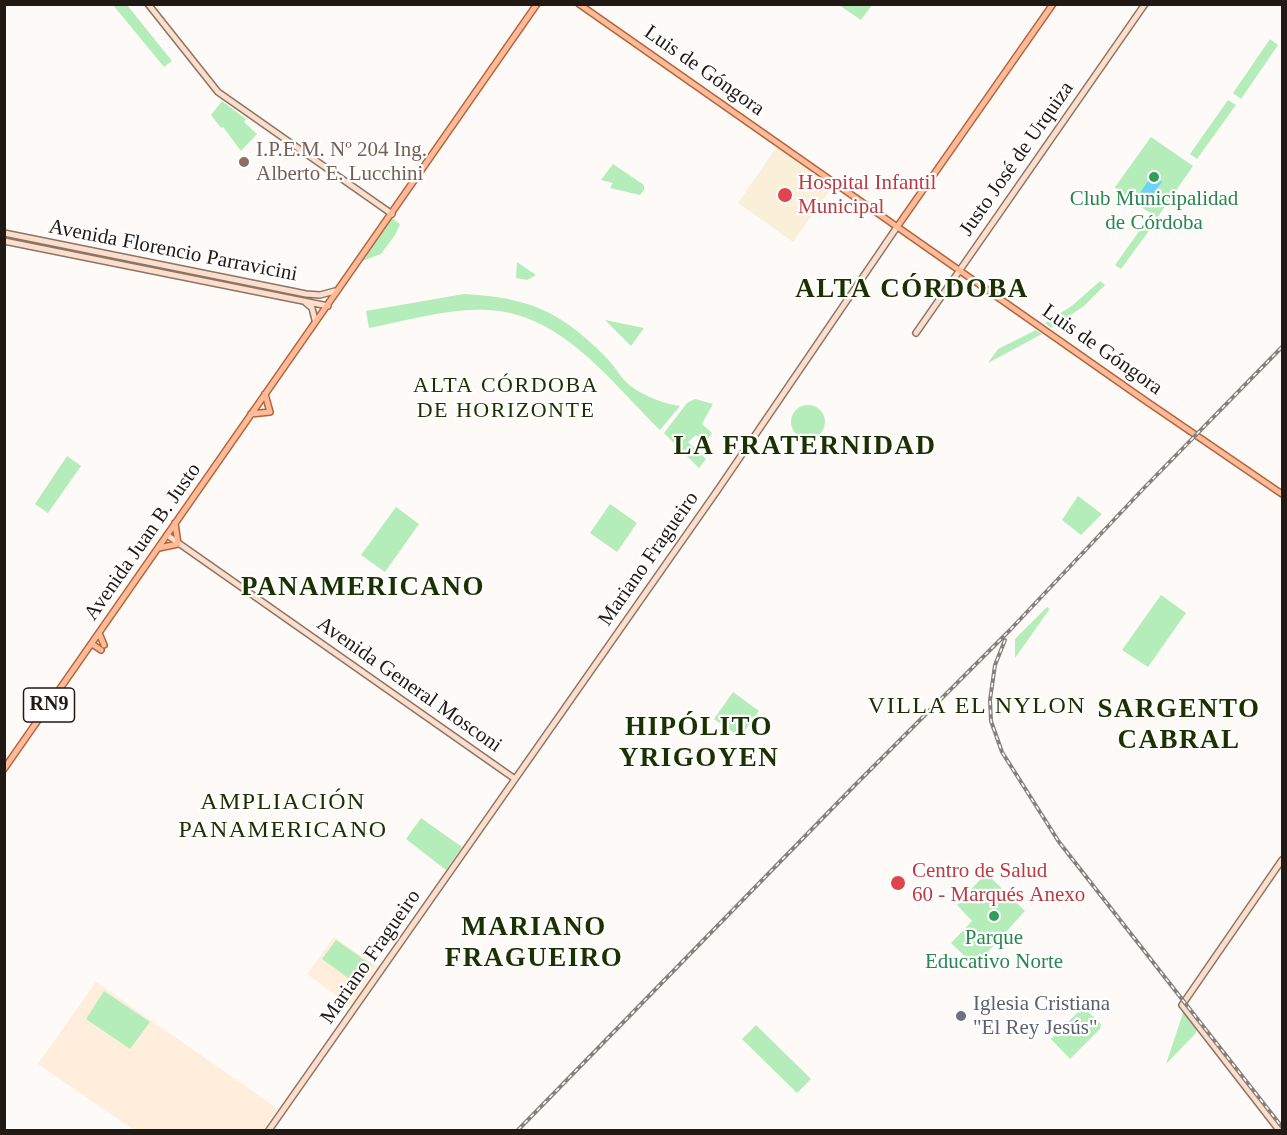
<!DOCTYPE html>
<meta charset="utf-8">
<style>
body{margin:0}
#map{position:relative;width:1287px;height:1135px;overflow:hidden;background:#fdfaf7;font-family:Georgia,serif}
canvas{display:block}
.frame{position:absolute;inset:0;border:6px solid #201914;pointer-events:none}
</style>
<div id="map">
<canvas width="1287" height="1135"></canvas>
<div class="frame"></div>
</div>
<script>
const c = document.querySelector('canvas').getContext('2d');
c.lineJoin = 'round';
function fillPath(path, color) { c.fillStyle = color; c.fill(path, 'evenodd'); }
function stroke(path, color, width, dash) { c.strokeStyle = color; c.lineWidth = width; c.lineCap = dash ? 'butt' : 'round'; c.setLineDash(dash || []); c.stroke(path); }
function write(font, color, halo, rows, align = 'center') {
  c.font = font + ' Georgia,serif'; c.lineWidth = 4.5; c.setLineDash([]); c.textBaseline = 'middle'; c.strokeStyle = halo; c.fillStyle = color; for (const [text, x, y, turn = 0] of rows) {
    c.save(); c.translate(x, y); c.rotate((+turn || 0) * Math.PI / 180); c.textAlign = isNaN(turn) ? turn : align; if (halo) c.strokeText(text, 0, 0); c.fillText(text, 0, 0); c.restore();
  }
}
const commercial = new Path2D(`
 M334,937L379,968L352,1007L307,974Z
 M96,982L278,1109L263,1130H134L38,1064Z`);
const medical = new Path2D(`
 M777,146L833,186L793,242L738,203Z`);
const green = new Path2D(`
 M113,5H127L172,61L164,67Z
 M839,5H872L861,20Z
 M1270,39L1278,45L1241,99L1233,93Z
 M1228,100L1236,105L1197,159L1190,154Z
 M222,101L246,119L244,122L257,134L241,151L223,127L221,128L211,115Z
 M1151,137L1193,166L1157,218L1116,189L1115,187Z
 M613,164L644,185V190L640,195L610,188L613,183L601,180Z
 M392,218L400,224L395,235L381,254L362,261Z
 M1145,223L1151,228L1121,269L1115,265Z
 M517,262L536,275L527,280L516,278Z
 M1100,281L1105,285L1084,306L1051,328L1045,323L1073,305Z
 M464,294C502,296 538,302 569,325C584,336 599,349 611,363C616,368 620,376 625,381C638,394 661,403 680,406L660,430C611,382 562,313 487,310C448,308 407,321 369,328L366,311Z
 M605,320L644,328L631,346Z
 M1036,330L1042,334L988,363L998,349Z
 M695,399L713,404L702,424L712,433L705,443L696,435L688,442L706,459L699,468L664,433L687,403Z
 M791 422a17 17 0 1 1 34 0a17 17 0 1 1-34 0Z
 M67,456L81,466L48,513L35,504Z
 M1078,496L1102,514L1081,535L1062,520Z
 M610,504L637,523L617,552L590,533Z
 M396,507L419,524L385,572L361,555Z
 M1161,595L1186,613L1148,667L1122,650Z
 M1047,607L1049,608V610L1015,658V639Z
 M733,692L759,711L740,737L714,719Z
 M421,818L462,847L446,870L406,839Z
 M986,873L1025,911L975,966L951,943L972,921L957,905Z
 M336,940L372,965L358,985L322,959Z
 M104,991L150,1022L130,1049L86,1019Z
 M1081,1009H1085L1101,1024L1100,1029L1070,1059L1051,1039Z
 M1183,1013H1185L1196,1028V1033L1166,1064Z
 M756,1025L811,1079L797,1093L742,1039Z`);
const water = new Path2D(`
 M1152,175L1162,182L1145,205L1136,199Z`);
const secondary = new Path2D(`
 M148,4L218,92L392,214
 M4,233L306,294L320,295L335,291
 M4,241L328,306
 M306,303L312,308L315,320
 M916,333L1145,4
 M167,535L515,779
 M269,1130L717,491L897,227
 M1279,1130L1182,1005L1282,860`);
const primary = new Path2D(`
 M579,4L1143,399L1282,494
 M897,227L1053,4
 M251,414L270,412L265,394
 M159,548L178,544L175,523
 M99,633L104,645
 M92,644L101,650
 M4,769L537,4`);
const rail = new Path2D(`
 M1005,640L995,665L990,700L991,721L1002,752L1059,842L1282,1127
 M518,1130L856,784L1010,630L1144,488L1282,347`);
const markers = [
 [244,162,6,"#8d6e63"],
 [1154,177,6,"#2e9e5b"],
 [785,195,8,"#e0444e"],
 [898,883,8,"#e0444e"],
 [994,916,6,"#2e9e5b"],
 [961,1016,6,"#6b7280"]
];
const shields = [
 [49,705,51]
];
const shieldNames = [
 ["RN9",49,705]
];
const streetNames = [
 ["Luis de Góngora",704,71,35],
 ["Justo José de Urquiza",1017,159,-55],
 ["Avenida Florencio Parravicini",173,251,11],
 ["Luis de Góngora",1102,350,35],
 ["Avenida Juan B. Justo",143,542,-55],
 ["Mariano Fragueiro",649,559,-55],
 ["Avenida General Mosconi",409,685,35],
 ["Mariano Fragueiro",371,957,-55]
];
const educationNames = [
 ["I.P.E.M. Nº 204 Ing.",256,150],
 ["Alberto E. Lucchini",256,174]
];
const healthNames = [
 ["Hospital Infantil",798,183],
 ["Municipal",798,207],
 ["Centro de Salud",912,871],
 ["60 - Marqués Anexo",912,895]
];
const leisureNames = [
 ["Club Municipalidad",1154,199],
 ["de Córdoba",1154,223],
 ["Parque",994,938],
 ["Educativo Norte",994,962]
];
const worshipNames = [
 ["Iglesia Cristiana",973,1004],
 ["\"El Rey Jesús\"",973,1028]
];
const neighbourhoodNames = [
 ["ALTA CÓRDOBA",506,386],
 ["DE HORIZONTE",506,411]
];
const quarterNames = [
 ["VILLA EL NYLON",977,707],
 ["AMPLIACIÓN",283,803],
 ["PANAMERICANO",283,831]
];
const districtNames = [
 ["ALTA CÓRDOBA",912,290],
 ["LA FRATERNIDAD",805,447],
 ["PANAMERICANO",363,588],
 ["SARGENTO",1179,710],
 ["CABRAL",1179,741],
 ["HIPÓLITO",699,728],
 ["YRIGOYEN",699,759],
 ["MARIANO",534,928],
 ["FRAGUEIRO",534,959]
];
fillPath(commercial, '#feeedb');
fillPath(medical, '#faf0da');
fillPath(green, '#b4edb9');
fillPath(water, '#6dd3f5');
stroke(secondary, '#877669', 8);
stroke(primary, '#b1643d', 8);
stroke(secondary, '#ffddcb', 5);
stroke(primary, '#ffbb98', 5);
stroke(rail, '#85807c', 4);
stroke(rail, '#fff', 1.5, [4.5]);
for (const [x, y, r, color] of markers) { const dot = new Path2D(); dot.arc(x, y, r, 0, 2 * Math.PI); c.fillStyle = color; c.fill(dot); stroke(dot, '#fff', 2); }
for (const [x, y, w] of shields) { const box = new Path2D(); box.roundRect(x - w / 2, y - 17, w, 34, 4.5); c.fillStyle = '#fff'; c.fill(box); stroke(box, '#201914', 1.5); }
write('bold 20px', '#201914', null, shieldNames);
write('21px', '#201914', '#fff', streetNames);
write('21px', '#785e54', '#fff', educationNames, 'left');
write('21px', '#be3a42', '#fff', healthNames, 'left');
write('21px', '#27864d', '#fff', leisureNames);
write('21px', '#5b616d', '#fff', worshipNames, 'left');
c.letterSpacing = '1.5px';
write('22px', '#1a3100', '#fff', neighbourhoodNames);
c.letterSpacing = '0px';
c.letterSpacing = '1.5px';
write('24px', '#1a3100', '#fff', quarterNames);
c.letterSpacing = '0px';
c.letterSpacing = '1.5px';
write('bold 27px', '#1a3100', '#fff', districtNames);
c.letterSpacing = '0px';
</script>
